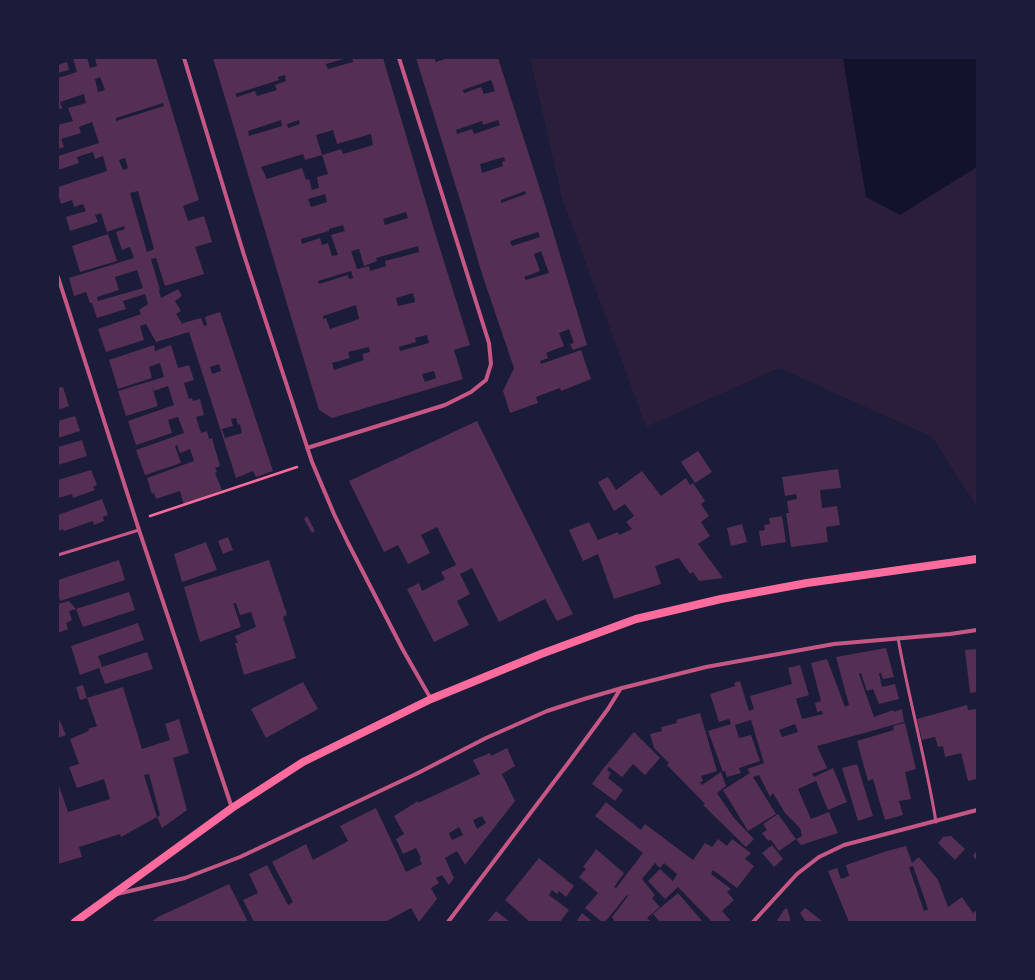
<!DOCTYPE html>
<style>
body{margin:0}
#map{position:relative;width:1035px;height:980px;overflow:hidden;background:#1b1b3a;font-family:"Playfair Display",serif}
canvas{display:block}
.frame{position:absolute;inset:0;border:59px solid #1b1b3a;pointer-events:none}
</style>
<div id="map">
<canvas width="1035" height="980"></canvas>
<div class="frame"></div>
</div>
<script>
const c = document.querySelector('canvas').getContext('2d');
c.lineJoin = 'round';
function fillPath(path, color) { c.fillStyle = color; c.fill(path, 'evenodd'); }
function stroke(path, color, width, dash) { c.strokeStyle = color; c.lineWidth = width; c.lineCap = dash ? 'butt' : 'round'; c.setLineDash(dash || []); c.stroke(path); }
const green = new Path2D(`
 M530,58H977V507L932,437L779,368L646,427L562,198Z`);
const water = new Path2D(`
 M843,58H977V167L900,215L866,197Z`);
const building = new Path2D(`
 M73,58H87L90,68L97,66L95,58H156L199,200L183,206L188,221L204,216L212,242L195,247L204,274L165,286L156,258L151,259L160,290L159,291L161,298L178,289L182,296L175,301L181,311L176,314L183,325V323L201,318L204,326L207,325L205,317L220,312L273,471L256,477L253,471L236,478L189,332L156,342L146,324L140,326L144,340L106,352L98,329L141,314L139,310L148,304L145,294L123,301L126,309L97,318L92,303H90L86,292L74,296L69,278L134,258L130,247L122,250L116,232L125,229L124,226L107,232L101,213L95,215L98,222L70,231L66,217L86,211L83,204L74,207L72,200L61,204L58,194V187L107,171L103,156L95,159L93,152L77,157L79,163L58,170V156L99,143L92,122L79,127L81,133L61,139L64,147L58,149V125L73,121L68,108L86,103L84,94L60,102L62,108L58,110V78L77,72ZM100,77L105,90L98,92L95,79ZM163,103L164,106L116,121V118ZM125,158L128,168L123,170L119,160ZM138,191L154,249L147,252L130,193ZM137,270L143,288L98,301L97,297L119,290L115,277ZM219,364L221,371L212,374L210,367ZM236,418L238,425L240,424L242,433L225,438L222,429L233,426L231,419Z
 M213,58H347L326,64L328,69L353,62L352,58H383L433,226L470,345L454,350L463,379L332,418L319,410ZM285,75L286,81L275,85L277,90L257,96L255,91L237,97L235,94L279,80L278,77ZM281,120L282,126L249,136L248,131ZM299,120L300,124L288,128L287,124ZM333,130L337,144L371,134L373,145L343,154L341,149L322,155L328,174L317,177L319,188L312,190L309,179L306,180L302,168L267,179L261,167L303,154L305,160L322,155L316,135ZM325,194L327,202L311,207L308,199ZM406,212L408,218L385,225L383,219ZM343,225L345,231L331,235L338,255L332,256L328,243L322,245L320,238L302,244L301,239L329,231V229ZM418,246L419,252L385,261L386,266L370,271L369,266L357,269L351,251L359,249L364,266L377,261L376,258ZM351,271L353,278L349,279L348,275L319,284L318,281ZM413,293L415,302L398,306L396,298ZM356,305L359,319L330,329L326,318L323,319V316ZM427,335L429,343L400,351L399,347L416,342L415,338ZM369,347L370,352L362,354L364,360L334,370L332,363L350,358L348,352ZM434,371L436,378L425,382L422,374Z
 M416,58H434L436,62L448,58H498L546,208L587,345L573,350L570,344L574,343L569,329L559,333L564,346L546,353L548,358L540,361L541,364L581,350L591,379L561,391L560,388L536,397L538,403L510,413L503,391L514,368L482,274L465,216ZM491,80L495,91L484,94L481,87L464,93L463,90ZM498,120L500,125L474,134L472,129L457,134L456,130L482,121L483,125ZM504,157L505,161L502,162L503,166L482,173L480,164ZM525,191L526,194L501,203V200ZM538,232L540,237L512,246L510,241ZM541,251L549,273L526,280L524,277L540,271L534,254Z
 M67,62L69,70L58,73V65Z
 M108,234L117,261L80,272L72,246Z
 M154,345L155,351L171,345L178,368L189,365L194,380L184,383L189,399L192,398L193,401L200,399L204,415L196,417L201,433L207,431L209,439L212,438L220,466L215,468L217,472L215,473L222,490L184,505L180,491L156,499L154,493L152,494L147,478L194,461L190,449L180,453L177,445L175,446L181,463L145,475L136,450L184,433L178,417L168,420L172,433L136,445L128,421L174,405L168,386L154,391L152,387L158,406L126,416L118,391L164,377L160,363L149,367L152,378L118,389L109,360Z
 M63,387L69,406L58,410V388Z
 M75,416L80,431L58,438V421Z
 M477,421L573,614L557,621L545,599L499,622L472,568L460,574L470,594L457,601L469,625L434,642L407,589L419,583L422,591L445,579L441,572L456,565L437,527L421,535L430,553L408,564L398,545L384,552L349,481Z
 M82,440L87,456L58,465V447Z
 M698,451L712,472L695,483L681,462Z
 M838,469L841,488L820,490L822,508L837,506L840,525L826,527L828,542L791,547L786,513H789L787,501L797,499L796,494L785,496L782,477Z
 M91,470L97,485L93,487L95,490L73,498L72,494L58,498V480Z
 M642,471L661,496L686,478L690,485L693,483L705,501L701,504L709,516L701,522L710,536L698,544L723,578L699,581L693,572L690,574L679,558L655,566L661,584L614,599L598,554L583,561L569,530L589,522L598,540L618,532L619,535L632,529L626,522L634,516L625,504L614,511L598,482L608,477L616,490Z
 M102,499L108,515L103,517L104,521L94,525L93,521L64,531L63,529L58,531V515Z
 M307,516L315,531L312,533L304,519Z
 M782,516L786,542L761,546L759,531L765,530L764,525L770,524L769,518Z
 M742,524L747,542L731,546L727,528Z
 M228,537L233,550L223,554L218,541Z
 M206,542L217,570L182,582L174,554Z
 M119,560L125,580L60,601L58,593V580Z
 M269,560L287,615L283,617L296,658L244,675L235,643H238L235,636L256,627L251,612L240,615L236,603H233L241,627L200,642L184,587Z
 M129,592L135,610L83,627L76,609Z
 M69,601L76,609L69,611L72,620L66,623L68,629L58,633V604Z
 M138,623L144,640L98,656L102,667L147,652L153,669L105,684L99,668L80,675L71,646Z
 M886,648L894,677L883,679L881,673H879L882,687L895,684L899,699L879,704L873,689L867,691L861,673L859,674L874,717L893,710L894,712L902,709L904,722L817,746L827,768L812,774L814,777L833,768L847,802L828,810L816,781L798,789L811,819L829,812L838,833L801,845L796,839L802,836L800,828L785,813L773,793L770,797L759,775L753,777L776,814L748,831L723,790L750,773L747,769L764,763L751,720L735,725L739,738L751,735L760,761L739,768L741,773L727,777L725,771L723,772L708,731L731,724L729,719L719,722L710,694L735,686L734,683L740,681L749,711L754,709L750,696L792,684L788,668L800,665L809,695L796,699L802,719L823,714L822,711L817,712L815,703L821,701L811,663L827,659L845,707L849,705L836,657ZM795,724L798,732L782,737L779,730Z
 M977,649V692L970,693L965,650Z
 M303,682L318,709L266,738L251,709Z
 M83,685L87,698L123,687L142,749L170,740L165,724L179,719L189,753L173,758L187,810L162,828L157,817L121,837L120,834L79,847L82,857L58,864V783L68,812L110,799L104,779L77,788L69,767L79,764L70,739L89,731L88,729L97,726L87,698L80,700L76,687ZM149,774L160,815L157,817L144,775Z
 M967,705L968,710L977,709V779L968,781L961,753L945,757L943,746L938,747L935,737L922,740L917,719Z
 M700,713L717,771L701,776L703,781L700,782L702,785L721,772L726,786L717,793L734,818L754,839L746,847L703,805L705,804L667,765L669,763L654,748L650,734L662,731L661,727L677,723L676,720Z
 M58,717L66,735L58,738Z
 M905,723L916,769L905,772L911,799L899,801L903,815L885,820L873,779L868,781L857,741L894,730L893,726Z
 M634,732L660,758L645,775L633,764L622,777L609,767L607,770L611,773L608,778L623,790L615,801L592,784L602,770Z
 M507,748L515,766L502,774L515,801L465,865L457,851L445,858L454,878L449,885L442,875L436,878L439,883L431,888L437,899L419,922L411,908L387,921V922H254L243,900L258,893L249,874L267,865L288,905L293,902L272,862L306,844L313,860L348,841L340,826L376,808L406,872L422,864L419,859L421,858L416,848L403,854L396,839L404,834L394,816L418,801V803L480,774L473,760L490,753L491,756ZM482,816L486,823L477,829L473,820ZM459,827L463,835L452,840L449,833Z
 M857,764L873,816L858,821L842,768Z
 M606,802L641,830L645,824L693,860L705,843L712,847L718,839L727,846L732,839L751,853L745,859L754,866L737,888L713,870L711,874L731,889L727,892L734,900L722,911L730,920L729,922H712L678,887L665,899L648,881L660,869L673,881L677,874L664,863L660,868L655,863L642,879L655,895L652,898L660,907L647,918L651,922H615L612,917L628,896L627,895L605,922H602L585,908L598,893L579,877L586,869L583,867L595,851L596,849L624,873L614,887L616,888L643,853L595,816Z
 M778,814L796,839L779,851L771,840L768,841L762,833L767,830L763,824Z
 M951,836L965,849L955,860L938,843L943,837Z
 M772,845L783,859L774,867L762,853Z
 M906,846L912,863L919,857L938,880L948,907L962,897L973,913L977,910V922H849L828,871L837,868L841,879L849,876L846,865L887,851ZM913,866L928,909L924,911L909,867Z
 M977,850V861L973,856Z
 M539,858L574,886L566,897L559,891L557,894L552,890L549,895L569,910L560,922H530L505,900Z
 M229,884L248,922H151L158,917Z
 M678,893L703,922H660L653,914Z
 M787,908L791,922H776L784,910Z
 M805,908L808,910L823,922H806L800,913Z
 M496,911L510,922H487Z
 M582,913L593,922H576Z`);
const path = new Path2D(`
 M150,516L297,467`);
const service = new Path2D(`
 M58,555L139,530
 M898,638C909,700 926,760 936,822`);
const minor = new Path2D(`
 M184,58L244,255L312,462L334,514L348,543L403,650L431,699
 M58,277L139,530L232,808
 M307,448L445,405L471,392L486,380L491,364L489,343L399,58
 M117,894L185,878L240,857L416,774L486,738L547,711L584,699L622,688L706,667L834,644L950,634L977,630
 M448,922L569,762L608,709L621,688
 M753,922L797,874L819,857L844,845L977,810`);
const secondary = new Path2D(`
 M75,922L232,808L303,762L431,699L541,654L636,619L721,599L807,583L977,559`);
fillPath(green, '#2a1e3b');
fillPath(water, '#12122b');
fillPath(building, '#542f53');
stroke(path, '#ff6b9d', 2.5);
stroke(service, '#c65784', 3);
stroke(minor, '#c65784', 4);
stroke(secondary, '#ff6b9d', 8);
</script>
